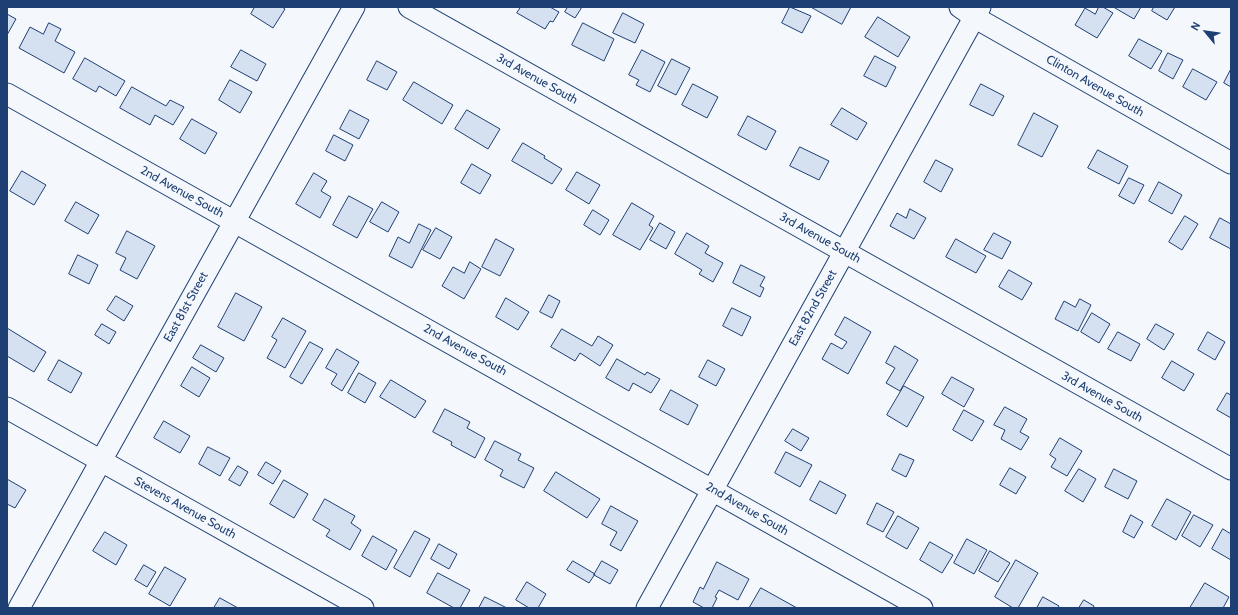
<!DOCTYPE html>
<style>
body{margin:0}
#map{position:relative;width:1238px;height:615px;overflow:hidden;background:#f4f7fb;font-family:Cabin,sans-serif}
canvas{display:block}
.frame{position:absolute;inset:0;border:8px solid #1d3f73;pointer-events:none}
.north{position:absolute;left:1186px;top:12px;width:40px;height:40px;-webkit-text-stroke:3px #f4f7fb;paint-order:stroke;rotate:299deg;font-size:11px;font-weight:700;line-height:16px;text-align:center;color:#1d3f73}
.north::after{content:'';display:block;margin:auto;width:14px;height:18px;background:#1d3f73;clip-path:polygon(50% 0,100% 100%,50% 72%,0 100%)}
</style>
<div id="map">
<canvas width="1238" height="615"></canvas>
<div class="frame"></div>
<div class="north">N</div>
</div>
<script>
const c = document.querySelector('canvas').getContext('2d');
c.lineJoin = 'round';
function fillPath(path, color) { c.fillStyle = color; c.fill(path, 'evenodd'); }
function stroke(path, color, width, dash) { c.strokeStyle = color; c.lineWidth = width; c.lineCap = dash ? 'butt' : 'round'; c.setLineDash(dash || []); c.stroke(path); }
function write(font, color, halo, rows, align = 'center') {
  c.font = font + ' Cabin,sans-serif'; c.lineWidth = 3; c.setLineDash([]); c.textBaseline = 'middle'; c.strokeStyle = halo; c.fillStyle = color; for (const [text, x, y, turn = 0] of rows) {
    c.save(); c.translate(x, y); c.rotate((+turn || 0) * Math.PI / 180); c.textAlign = isNaN(turn) ? turn : align; if (halo) c.strokeText(text, 0, 0); c.fillText(text, 0, 0); c.restore();
  }
}
const building = new Path2D(`
 M255,7H282L285,9L273,28L251,14Z
 M521,7H550L559,12L553,22L550,21L545,29L517,13Z
 M568,7H582L575,18L565,12Z
 M790,7L811,16L802,33L782,23Z
 M811,7H851L842,24Z
 M1099,7H1103L1113,13L1097,38L1075,25L1085,8L1095,14Z
 M1116,7H1141L1134,19L1115,8Z
 M1154,7H1175L1167,20L1152,11Z
 M623,13L644,24L635,43L613,33Z
 M7,14L16,19L7,35Z
 M878,17L910,37L898,57L865,37Z
 M49,23L61,29L55,41L75,52L64,73L19,48L30,27L43,34Z
 M583,23L614,39L604,61L572,45Z
 M1139,39L1162,51L1151,69L1129,56Z
 M241,50L266,64L257,81L231,67Z
 M642,50L665,62L650,92L636,85L639,80L629,75Z
 M1168,53L1183,60L1173,79L1159,71Z
 M875,56L896,67L886,87L864,76Z
 M85,58L125,81L116,96L99,86L96,92L73,79Z
 M672,59L690,68L676,95L658,86Z
 M377,61L397,72L387,90L367,80Z
 M1193,69L1217,82L1206,100L1183,87Z
 M1231,69V87L1224,83Z
 M230,80L252,92L240,113L219,100Z
 M414,82L453,105L442,124L403,100Z
 M693,84L718,97L707,118L682,105Z
 M981,84L1004,96L993,116L970,105Z
 M132,87L166,106L170,100L184,107L173,125L155,115L150,125L120,108Z
 M842,108L867,123L857,140L831,125Z
 M350,110L369,120L359,139L340,129Z
 M467,110L500,129L488,149L455,129Z
 M1034,113L1058,126L1042,157L1018,145Z
 M748,116L776,131L766,150L738,135Z
 M192,119L217,133L205,154L180,139Z
 M334,135L353,145L345,161L326,151Z
 M523,143L545,156L544,158L562,169L552,184L512,161Z
 M800,147L829,161L819,180L790,166Z
 M1098,150L1128,166L1119,184L1088,168Z
 M936,160L953,169L941,192L924,182Z
 M472,164L491,175L480,194L461,183Z
 M22,171L46,185L34,205L10,191Z
 M577,172L600,185L589,204L566,190Z
 M314,173L327,181L321,191L331,197L320,218L296,204Z
 M1129,178L1144,185L1134,204L1119,196Z
 M1159,182L1182,195L1172,214L1149,201Z
 M349,196L373,209L357,238L333,225Z
 M76,202L99,215L88,234L65,221Z
 M382,202L399,212L388,232L370,222Z
 M632,203L654,216L649,225L653,228L640,250L613,235Z
 M910,209L926,218L914,239L890,226L897,213L906,218Z
 M593,210L609,220L600,235L584,225Z
 M1185,216L1198,224L1182,250L1169,242Z
 M1220,218L1231,224V249L1210,238Z
 M660,223L675,232L666,249L650,240Z
 M419,224L431,230L412,268L389,256L398,237L409,243Z
 M436,228L452,237L440,259L423,250Z
 M127,231L155,246L137,279L120,270L126,258L116,253Z
 M687,233L709,246L705,253L723,263L713,282L699,274L702,270L675,254Z
 M994,233L1011,242L1002,259L984,250Z
 M496,239L514,249L500,276L482,267Z
 M956,239L986,256L976,273L946,257Z
 M78,255L98,265L89,284L69,274Z
 M470,262L481,269L464,299L442,286L453,267L464,273Z
 M741,265L765,277L760,286L764,288L760,297L733,283Z
 M1009,270L1032,283L1022,300L999,287Z
 M236,293L262,307L244,341L218,327Z
 M549,295L560,301L552,318L540,312Z
 M116,296L133,306L124,321L107,310Z
 M506,298L529,312L518,330L496,317Z
 M1080,299L1091,305L1078,331L1055,319L1064,301L1075,307Z
 M732,308L751,317L742,336L723,326Z
 M1092,313L1110,324L1099,343L1081,332Z
 M845,317L871,332L848,374L822,359L831,343L842,349L847,342L835,335Z
 M283,318L306,331L285,368L267,358L277,340L272,337Z
 M102,324L116,332L109,344L95,335Z
 M1156,324L1174,334L1164,350L1147,339Z
 M7,328L46,352L34,372L7,356Z
 M562,329L592,346L598,336L613,345L600,366L580,353L575,361L551,347Z
 M1118,332L1140,344L1131,361L1108,349Z
 M1208,332L1225,342L1215,360L1198,350Z
 M310,342L323,349L302,384L290,377Z
 M201,345L224,358L216,372L193,358Z
 M895,346L918,360L900,391L886,383L895,368L886,363Z
 M337,349L359,362L342,391L331,384L337,374L326,368Z
 M617,359L645,375L647,372L660,379L651,393L633,383L629,391L606,378Z
 M59,360L82,373L71,393L48,380Z
 M708,360L725,369L716,386L699,377Z
 M1172,361L1194,374L1184,391L1162,378Z
 M192,367L210,378L199,397L181,386Z
 M359,373L376,383L365,403L348,393Z
 M952,377L974,389L964,407L942,394Z
 M391,380L426,401L415,418L380,397Z
 M904,386L924,397L907,427L887,415Z
 M671,390L698,405L688,425L660,410Z
 M1227,393L1231,395V418L1217,410Z
 M1005,407L1027,419L1020,432L1029,437L1021,450L1001,439L1005,430L994,425Z
 M445,409L470,422L467,428L485,438L475,458L451,445L452,442L433,432Z
 M964,410L984,421L972,441L953,430Z
 M164,421L190,436L180,453L154,438Z
 M793,429L809,438L801,451L785,441Z
 M1060,438L1082,451L1067,476L1051,467L1056,459L1050,455Z
 M495,441L521,454L518,460L534,468L524,488L500,476L503,470L485,460Z
 M208,447L230,458L220,476L199,464Z
 M786,452L812,465L800,487L775,473Z
 M900,454L914,460L906,477L892,470Z
 M266,462L281,471L273,484L258,475Z
 M238,466L248,472L240,486L229,480Z
 M1010,468L1026,477L1016,494L1000,485Z
 M1079,469L1096,479L1083,502L1065,491Z
 M1114,469L1137,481L1128,499L1105,487Z
 M556,472L600,499L587,518L544,491Z
 M7,479L26,490L15,508L7,504Z
 M284,480L308,494L294,518L270,504Z
 M820,481L846,495L836,514L810,500Z
 M325,499L355,516L351,523L361,530L350,550L326,536L330,530L313,520Z
 M1167,499L1191,512L1176,540L1152,526Z
 M877,503L894,512L883,532L867,524Z
 M611,506L638,521L621,551L610,545L617,532L602,524Z
 M1131,515L1143,522L1134,538L1123,532Z
 M1194,515L1213,525L1200,547L1182,536Z
 M898,516L919,528L907,549L886,537Z
 M1223,529L1231,534V560L1212,549Z
 M415,531L430,539L410,577L394,568Z
 M105,532L127,545L116,565L93,551Z
 M373,536L397,550L386,570L362,556Z
 M967,539L987,550L974,574L954,563Z
 M930,542L953,555L942,573L920,560Z
 M439,544L457,554L449,569L431,559Z
 M990,551L1010,563L998,582L979,571Z
 M1016,560L1038,573L1018,608H1013L995,597Z
 M573,561L595,574L589,583L567,570Z
 M602,561L618,570L610,584L594,575Z
 M717,562L749,579L738,600L719,590L715,597L717,598L712,608H704L693,602L700,587L703,589Z
 M144,565L156,572L147,587L135,580Z
 M165,567L186,579L170,606L149,594Z
 M438,573L470,590L460,608H454L427,593Z
 M527,582L546,594L538,608H529L516,600Z
 M1205,583L1229,597L1223,608H1190Z
 M761,588L797,608H752L750,607Z
 M485,597L507,608H479Z
 M1043,597L1059,606L1058,608H1037Z
 M220,598L238,608H214Z
 M1084,600L1094,606L1093,608H1079Z`);
const minor = new Path2D(`
 M409,7L1231,469
 M960,7L974,17L1231,163
 M7,94L922,608
 M7,408L363,608
 M19,608L354,7
 M647,608L980,7`);
const streetNames = [
 ["3rd Avenue South",537,79,29],
 ["Clinton Avenue South",1095,86,30],
 ["2nd Avenue South",182,192,29],
 ["3rd Avenue South",820,238,29],
 ["East 81st Street",186,307,-61],
 ["East 82nd Street",813,308,-61],
 ["2nd Avenue South",465,350,29],
 ["3rd Avenue South",1102,397,29],
 ["Stevens Avenue South",185,508,29],
 ["2nd Avenue South",747,509,30]
];
fillPath(building, '#d5e0f0');
stroke(building, '#1d3f73', 1);
stroke(minor, '#1d3f73', 23);
stroke(minor, '#f4f7fb', 21);
write('12px', '#1d3f73', '#f4f7fb', streetNames);
</script>
